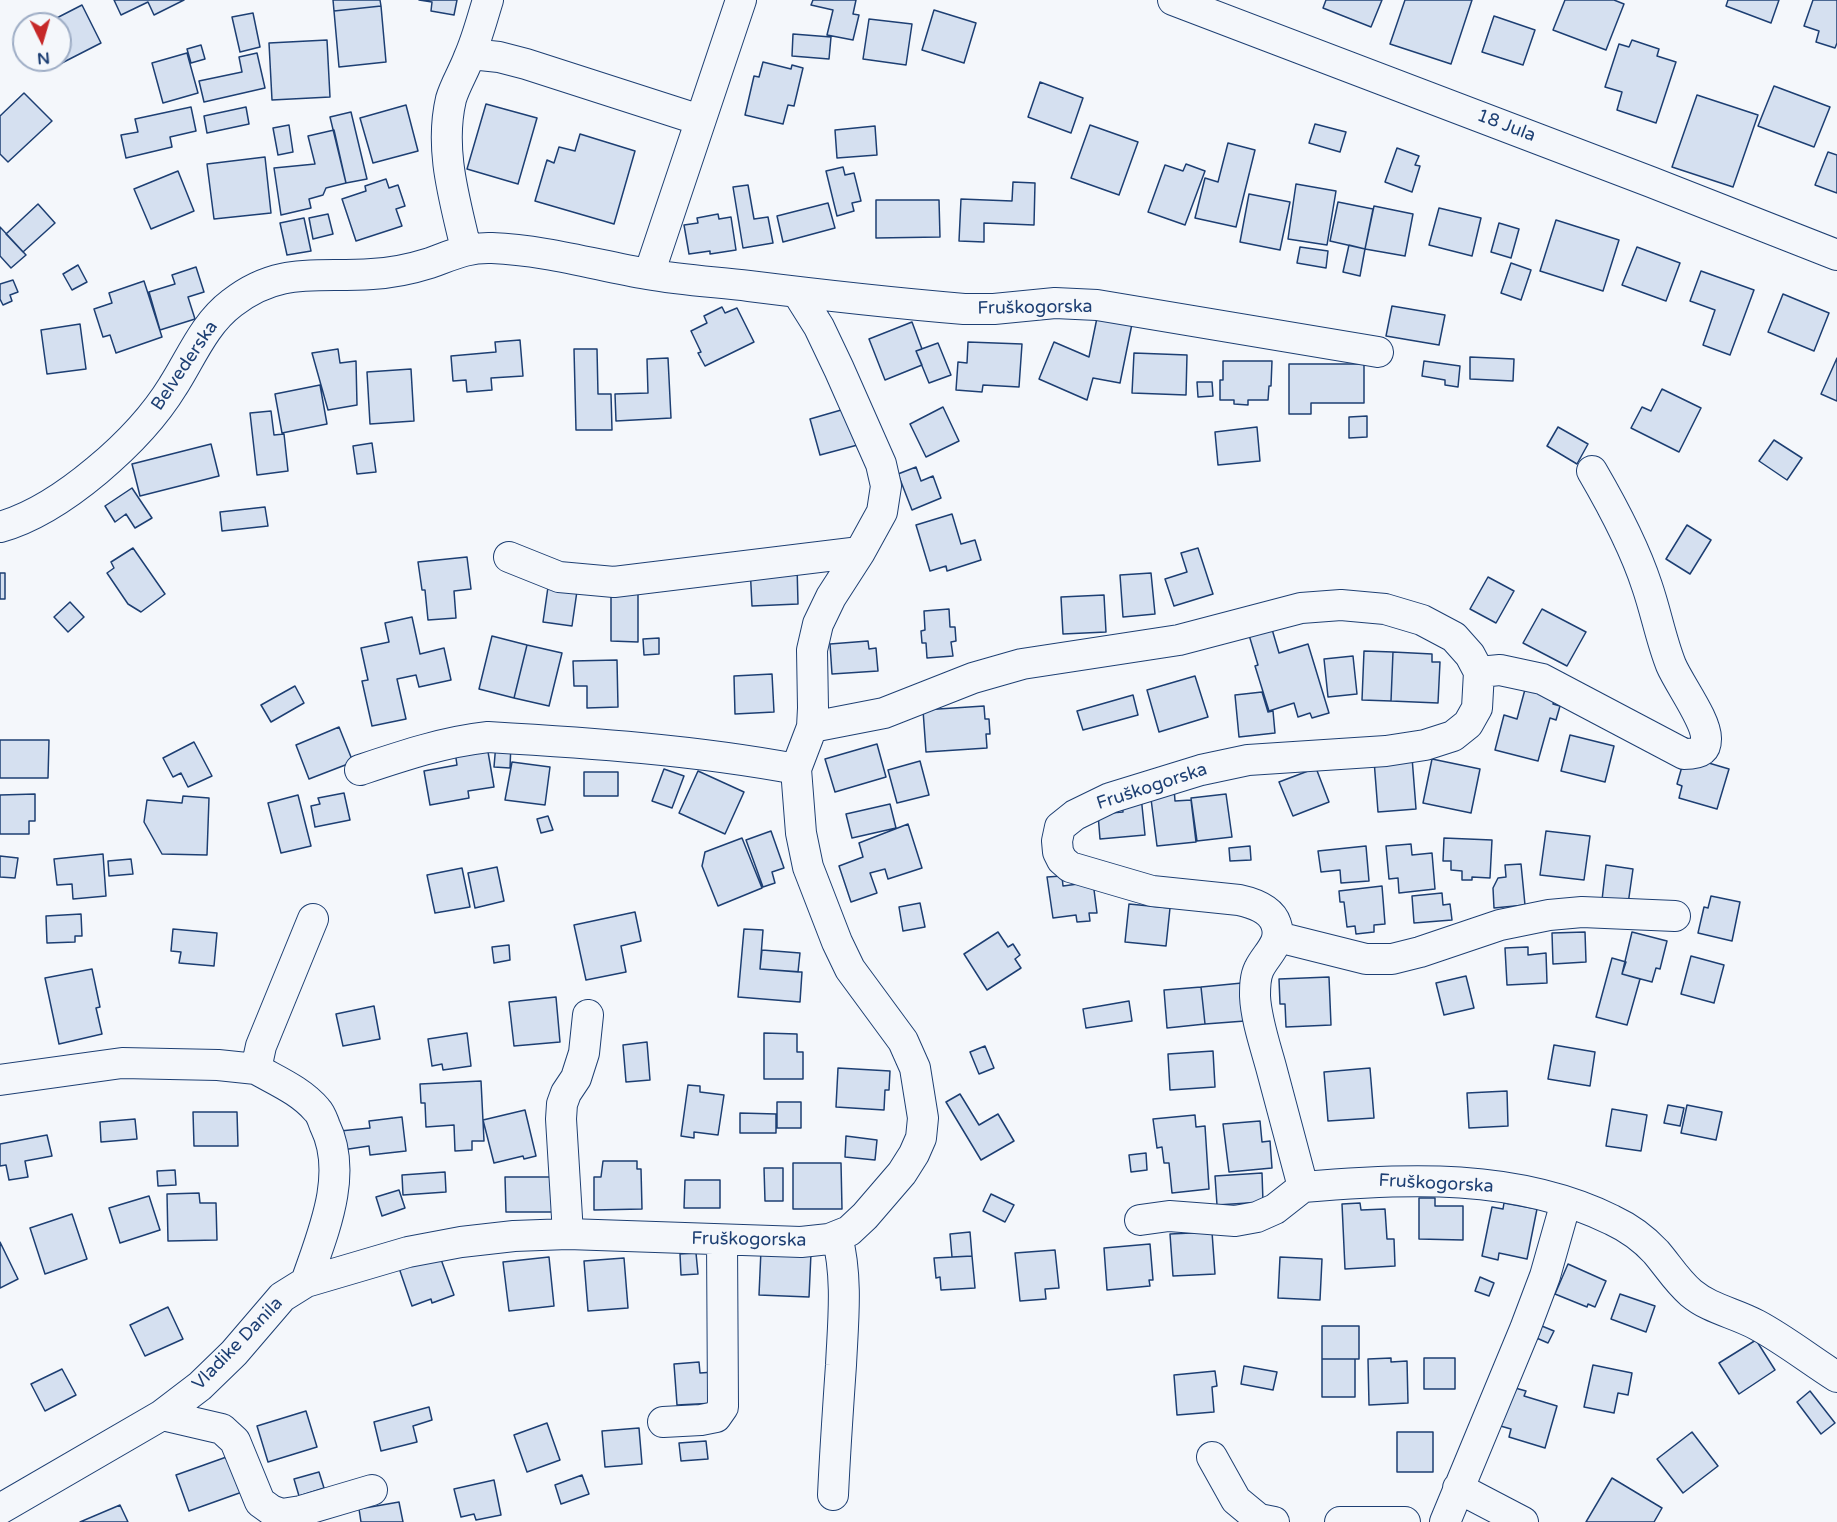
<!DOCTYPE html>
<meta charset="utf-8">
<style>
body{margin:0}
#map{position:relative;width:1837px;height:1522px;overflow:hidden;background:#f4f7fb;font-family:"Varela Round",sans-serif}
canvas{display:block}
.north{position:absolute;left:12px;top:12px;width:60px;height:60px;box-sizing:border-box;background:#f4f7fb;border:2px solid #9eadc5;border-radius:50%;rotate:175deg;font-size:16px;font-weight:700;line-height:24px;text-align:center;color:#1d3f73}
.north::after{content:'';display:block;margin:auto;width:21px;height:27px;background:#c62828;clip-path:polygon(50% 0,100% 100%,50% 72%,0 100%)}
</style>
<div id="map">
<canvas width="1837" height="1522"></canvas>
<div class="north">N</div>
</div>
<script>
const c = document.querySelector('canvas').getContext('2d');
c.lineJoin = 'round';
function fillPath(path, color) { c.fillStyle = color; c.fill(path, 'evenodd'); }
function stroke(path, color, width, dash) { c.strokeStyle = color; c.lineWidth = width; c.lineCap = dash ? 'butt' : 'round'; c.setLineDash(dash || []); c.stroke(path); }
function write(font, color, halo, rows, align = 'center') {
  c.font = font + ' "Varela Round",sans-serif'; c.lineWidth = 4.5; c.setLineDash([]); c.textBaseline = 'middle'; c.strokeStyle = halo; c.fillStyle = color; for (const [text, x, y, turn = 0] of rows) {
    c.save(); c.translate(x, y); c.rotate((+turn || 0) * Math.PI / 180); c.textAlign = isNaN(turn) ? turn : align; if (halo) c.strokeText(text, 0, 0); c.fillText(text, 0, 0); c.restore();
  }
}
const building = new Path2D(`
 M114,0H184L154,15L148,2L121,15Z
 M333,0H380L381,6L334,11Z
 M419,0H457L454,15L431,11L432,2Z
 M813,0H856L853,14L859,15L853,40L827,35L833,10L811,5Z
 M1326,0H1382L1371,27L1323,8Z
 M1405,0H1472L1451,64L1390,44Z
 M1565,0H1614L1624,4L1606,50L1553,30Z
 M1728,0H1779L1771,23L1726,6Z
 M1813,0H1837V43L1835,48L1816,42L1819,31L1804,26Z
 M82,5L101,43L56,66L53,60H60V24H45Z
 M381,6L386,62L339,67L334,11Z
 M934,10L976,23L964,63L922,50Z
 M253,13L260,47L240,52L232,17Z
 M1494,16L1535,30L1523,65L1482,52Z
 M869,19L912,24L906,65L863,59Z
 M793,34L831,37L829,59L792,56Z
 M327,40L330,97L272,100L269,43Z
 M1632,40L1659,49L1657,56L1676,62L1656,123L1617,110L1622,92L1605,87L1619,44L1629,47Z
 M201,45L205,59L191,63L187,49Z
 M187,53L198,93L163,103L152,63Z
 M257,53L265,88L204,102L199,81L242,72L239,57Z
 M763,62L791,69L792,65L803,68L794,106L788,105L783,124L745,115L754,76L759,77Z
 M1040,82L1083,98L1071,133L1028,117Z
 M1774,86L1830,107L1814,147L1758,126Z
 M24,93L52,121L8,162L0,154V116Z
 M1697,95L1758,115L1733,187L1672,167Z
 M486,104L537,118L518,184L467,169Z
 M406,105L418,151L373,163L360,118Z
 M191,107L196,131L170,137L172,147L126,158L121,135L138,132L135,119Z
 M246,107L249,124L207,133L204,116Z
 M351,112L367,179L346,183L330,117Z
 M1315,124L1346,132L1340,152L1309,143Z
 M289,125L293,152L278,155L273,128Z
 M1090,125L1138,142L1119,195L1071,178Z
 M875,126L877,155L837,158L835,130Z
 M334,130L346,183L326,188L323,195L309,199L311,208L281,215L274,168L315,164L308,136Z
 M580,134L635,151L614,224L535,201L547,160L554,163L559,147L575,151Z
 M1228,143L1255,150L1236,227L1195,218L1205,178L1218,182Z
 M1397,148L1419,156L1415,165L1420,166L1412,192L1385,182Z
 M1828,152L1837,155V193L1815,185Z
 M265,157L271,213L214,219L207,164Z
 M1186,164L1205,171L1185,225L1148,212L1165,165L1183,171Z
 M843,167L845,175L854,173L861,201L852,203L854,211L837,216L826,171Z
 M178,171L194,211L151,229L134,189Z
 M386,179L389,188L398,185L405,206L396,209L402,226L356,241L342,199L366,191L365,186Z
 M1013,182L1035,183L1034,225L984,223V242L959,241L961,199L1012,201Z
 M1296,184L1336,191L1327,245L1288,239Z
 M748,185L754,219L768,217L773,243L743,248L733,187Z
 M1249,194L1290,202L1280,250L1240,242Z
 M876,200H939L940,237L876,238Z
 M1338,202L1373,209L1365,249L1330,241Z
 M828,203L835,228L783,242L777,216Z
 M38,204L55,223L23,252L6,234Z
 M1374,206L1413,214L1405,256L1365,249Z
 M1439,208L1481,218L1472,256L1429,245Z
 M328,214L333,234L313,239L309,218Z
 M718,214L719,219L731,217L736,250L710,254V251L689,254L684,225L698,223L697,218Z
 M304,218L311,251L287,255L280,223Z
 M1556,220L1619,240L1603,291L1540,271Z
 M1499,223L1519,229L1511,258L1491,252Z
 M0,227L26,255L11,268L0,256Z
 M1349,245L1365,249L1360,276L1343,272Z
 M1300,247L1328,251L1326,268L1297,263Z
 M1637,247L1680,263L1666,301L1622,285Z
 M1511,263L1531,270L1521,300L1501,293Z
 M78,265L87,282L72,290L63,274Z
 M196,267L204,292L188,297L195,319L160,330L149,292L175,284L172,275Z
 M1701,271L1754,290L1730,355L1703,345L1715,310L1690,301Z
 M13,280L18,292L10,295L12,301L3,305L0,299V284Z
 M144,281L162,337L116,353L110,335L103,337L94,309L112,303L109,293Z
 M1783,294L1829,313L1814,351L1768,332Z
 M1392,306L1445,315L1439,345L1386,336Z
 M722,307L725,313L737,308L754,342L705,366L698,353L701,352L691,331L707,323L704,316Z
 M1098,313L1133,319L1120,383L1093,378L1087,400L1039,379L1054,342L1089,357Z
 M912,322L922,349L916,351L922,365L885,380L869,339Z
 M80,324L86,369L47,374L41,330Z
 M520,340L523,376L491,378L492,390L467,392L466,380L453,381L451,356L496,352L495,342Z
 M968,342L1022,344L1019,387L983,385L982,392L956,390L958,362L967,363Z
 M938,343L951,375L929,383L916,351Z
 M338,349L340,363L356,361L357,405L328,410L312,353Z
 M574,349H597L598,394H611L612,430H576Z
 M1134,353L1187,355L1186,395L1132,393Z
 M1470,357L1514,359L1513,381L1470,379Z
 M668,358L671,418L616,421L615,394L648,393L647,359Z
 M1837,358V401L1821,394Z
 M1223,361H1272L1271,386H1269L1268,400H1248V405L1234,404V400H1220V380H1223Z
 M1424,361L1460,366L1458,387L1445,385V380L1422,376Z
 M1289,364H1364V403H1311V414H1289Z
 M411,369L414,421L370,424L367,372Z
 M1197,382H1212L1213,396L1198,397Z
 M320,385L327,424L282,433L275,394Z
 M1662,389L1701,408L1679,452L1631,428L1642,407L1651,411Z
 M855,406L865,443L820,455L810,419Z
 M943,407L959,441L926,457L910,424Z
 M271,411L274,435L284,434L288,471L257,475L250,413Z
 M1367,416V437L1349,438V417Z
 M1257,427L1260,461L1218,465L1215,432Z
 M1558,427L1588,444L1577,464L1547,446Z
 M1774,440L1802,458L1787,480L1759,461Z
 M372,443L376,472L357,474L353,446Z
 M211,444L219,476L140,496L132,464Z
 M916,467L921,481L933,476L941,498L912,510L898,474Z
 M132,488L152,518L135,528L126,514L115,522L105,506Z
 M265,507L268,526L222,531L220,512Z
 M952,514L961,544L975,540L981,560L947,571L946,566L930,571L916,525Z
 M1687,525L1711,540L1690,574L1666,559Z
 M133,548L165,594L141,612L128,604L107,573L114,568L111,562Z
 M1198,548L1213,594L1174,606L1165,579L1187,572L1181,553Z
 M467,557L471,589L454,591L456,618L428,620L425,590H422L418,562Z
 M797,565L798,604L752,606L750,566Z
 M0,573H5V599H0Z
 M1151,573L1155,614L1123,617L1120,575Z
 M1488,577L1514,591L1496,623L1470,609Z
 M549,580L578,584L572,626L543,622Z
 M611,593L638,594V642L611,641Z
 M1104,595L1106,632L1063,634L1061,597Z
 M70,602L84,617L68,632L54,617Z
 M949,609L950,627H955L956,641L951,642L953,656L927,658L926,643H922L921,631L925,630L924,611Z
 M1542,609L1586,632L1567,666L1523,643Z
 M412,617L420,654L444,648L451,680L419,687L416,675L397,679L406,719L372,726L362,681L368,680L361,648L389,642L385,623Z
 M1269,619L1279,653L1308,644L1329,713L1312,718L1310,713L1298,717L1294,703L1269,711L1255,666L1258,665L1246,625Z
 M492,636L527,645L514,698L479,689Z
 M659,638V654L644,655L643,639Z
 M868,641L869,649L876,648L878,671L832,674L830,644Z
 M527,645L562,653L549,706L514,698Z
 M1364,651L1393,652L1391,701L1362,700Z
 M1393,652L1432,654V662H1440L1438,703L1391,701Z
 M1353,656L1357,694L1328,697L1324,659Z
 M617,660L618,707L587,708V686H574L573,661Z
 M772,674L774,712L735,714L734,676Z
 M1195,676L1208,717L1159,732L1147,690Z
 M1527,682L1557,690L1553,704L1560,706L1556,720L1550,718L1538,761L1495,750L1504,715L1517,719Z
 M295,686L304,703L271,722L261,705Z
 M1262,692L1268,712L1273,711L1275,733L1239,737L1235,695Z
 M1133,695L1138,715L1083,730L1077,711Z
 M984,706L985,719H989L990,734H986L987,748L926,752L923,710Z
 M339,727L353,762L309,779L296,745Z
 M1570,735L1614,746L1605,782L1561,771Z
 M0,740H49L48,778H0Z
 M486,740L494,787L468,791L469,798L430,805L424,771L457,765L454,745Z
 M194,742L212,776L188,787L181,773L173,777L163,758Z
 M496,743H511L510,768L494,767Z
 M877,744L886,777L835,792L825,759Z
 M1685,756L1729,769L1717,809L1679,798L1682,786L1677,784Z
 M1412,757L1416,809L1378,812L1374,760Z
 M1432,759L1480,769L1471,813L1423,803Z
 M920,761L929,795L897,803L888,770Z
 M512,762L550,767L545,805L505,800Z
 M1316,768L1329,802L1293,816L1279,782Z
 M664,769L684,776L672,808L652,801Z
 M698,771L744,792L725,834L679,813Z
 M584,772H618V796H584Z
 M1174,788L1175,801L1191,800L1196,842L1157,846L1150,791Z
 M344,793L350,820L315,827L311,806L320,804L318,798Z
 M35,794V821H29V834H0V795Z
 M1226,794L1232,837L1197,841L1191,798Z
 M298,795L311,846L281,853L268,803Z
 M183,796L209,798L207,855L162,854L144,822L147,800L182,803Z
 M1141,796L1145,835L1100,839L1098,814L1123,812L1122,798Z
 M890,804L896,828L852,838L846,814Z
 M548,816L553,830L541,833L537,819Z
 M908,824L922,868L888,879L885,869L870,873L877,893L851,902L839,866L863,857L859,843Z
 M771,831L784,868L772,872L775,883L763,887L746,840Z
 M1546,831L1590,836L1584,880L1540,875Z
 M742,838L762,888L718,906L702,866L705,852Z
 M1444,838L1492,840L1490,878L1472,877V880H1462V871L1451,870V861H1443Z
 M1411,844L1412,855L1432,853L1435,889L1399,893L1398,878L1389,879L1386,846Z
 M1250,846L1251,860L1230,861L1229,848Z
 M1366,846L1369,881L1341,883L1340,870L1321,872L1318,851Z
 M103,854L106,896L73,899L72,884L57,885L54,859Z
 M0,856L18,858L15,878L0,877Z
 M131,859L133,874L109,876L108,861Z
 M1521,864L1525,905L1494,908L1493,888L1498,878L1506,877L1505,865Z
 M1606,865L1633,869L1628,904L1602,900Z
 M497,867L504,901L475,908L468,873Z
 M462,868L470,907L435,913L427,875Z
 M1062,876L1063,886L1093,882L1097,913H1089L1090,921L1077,922L1076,915L1053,918L1047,877Z
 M1382,886L1385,924L1374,925V932L1356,934L1355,926L1347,927L1344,902H1340L1339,891Z
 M1442,893L1443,905L1450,904L1452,920L1414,923L1412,896Z
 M1711,896L1740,902L1732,941L1698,933L1704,907L1708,908Z
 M920,903L925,927L903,931L899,907Z
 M1129,904L1170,908L1166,946L1125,942Z
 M635,912L641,941L621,946L626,972L586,980L574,925Z
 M81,914L82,936H75V942L47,943L46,916Z
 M173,929L217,933L214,966L179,963L181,952L171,951Z
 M744,929L763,930L760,969L802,972L800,1002L738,997Z
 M998,932L1008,947L1013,944L1020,955L1015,959L1021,968L987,990L964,954Z
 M1585,932L1586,962L1553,964L1552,933Z
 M1632,932L1667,941L1660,969L1656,968L1652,982L1622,974Z
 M509,945L510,960L494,963L492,947Z
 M1528,947V955L1546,953L1547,983L1507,985L1505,948Z
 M762,950L800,953L798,972L760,969Z
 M1691,956L1724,965L1714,1003L1681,994Z
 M1612,958L1626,962L1622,974L1640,979L1627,1025L1596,1017Z
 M92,969L100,1007L96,1008L102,1034L59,1044L45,978Z
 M1466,976L1474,1008L1444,1015L1436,983Z
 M1329,977L1331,1025L1286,1027L1285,1004H1280L1279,979Z
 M1242,983L1245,1021L1205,1024L1201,987Z
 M1201,987L1205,1024L1167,1028L1164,990Z
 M556,997L560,1042L514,1046L509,1002Z
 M1129,1001L1132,1021L1086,1028L1083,1009Z
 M374,1006L380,1039L343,1046L336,1014Z
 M467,1033L471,1066L443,1070L442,1064L432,1066L428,1039Z
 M764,1033L797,1034V1052H803V1079H764Z
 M647,1042L650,1080L626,1082L623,1045Z
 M1554,1045L1595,1052L1590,1086L1548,1079Z
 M985,1046L994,1068L979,1074L970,1052Z
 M1213,1051L1215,1087L1170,1090L1168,1054Z
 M838,1068L890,1071L889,1090H885L884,1110L836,1107Z
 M1370,1068L1374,1118L1328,1121L1324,1072Z
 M481,1081L484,1141H472V1150L455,1151L454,1125L426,1127L425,1103H421L420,1084Z
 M688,1085L700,1086V1092L724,1095L718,1135L694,1132V1138L681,1136Z
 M1507,1091L1508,1126L1469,1128L1467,1093Z
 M960,1094L979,1125L998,1114L1014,1141L981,1160L946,1102Z
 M777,1102H801V1128H777Z
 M1668,1105L1684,1108L1680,1126L1664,1123Z
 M1687,1105L1722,1112L1716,1140L1681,1133Z
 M1612,1109L1647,1115L1641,1151L1606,1146Z
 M525,1110L536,1156L524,1159L523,1156L494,1163L483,1120Z
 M193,1112H237L238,1146H194Z
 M740,1113L776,1114V1133H740Z
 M1195,1115L1196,1127L1205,1126L1209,1189L1172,1193L1169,1163H1164L1162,1147L1157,1148L1153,1119Z
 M402,1117L406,1151L370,1155L369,1146L342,1150L340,1131L370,1128L369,1121Z
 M135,1119L137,1139L101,1142L100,1122Z
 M1260,1121L1262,1142L1270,1141L1272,1168L1229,1172L1223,1124Z
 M47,1135L52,1156L25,1161L28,1177L9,1180L6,1165L0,1166V1144Z
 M846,1136L877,1140L875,1160L845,1157Z
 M1146,1153L1147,1170L1131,1172L1129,1155Z
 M603,1161H637V1169H641L642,1209L594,1210V1177H601Z
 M793,1163H841L842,1209H793Z
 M764,1168H783V1201H765Z
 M175,1170L176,1185L158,1186L157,1171Z
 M445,1172L446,1192L403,1195L402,1175Z
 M1262,1173L1263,1202L1217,1205L1215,1176Z
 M505,1177H554V1212H506Z
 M685,1180H720V1208H684Z
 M399,1190L405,1208L382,1216L376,1197Z
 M199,1193L200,1203H216L217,1240L168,1241L167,1194Z
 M991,1194L1014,1205L1005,1222L983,1211Z
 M149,1196L160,1230L120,1243L109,1208Z
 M1419,1198H1435V1206H1463V1240L1419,1239Z
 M1360,1203L1361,1210L1385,1209L1387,1239H1394L1395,1266L1345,1269L1342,1204Z
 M1504,1203L1537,1209L1527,1259L1499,1253L1498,1260L1482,1256L1492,1207L1503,1209Z
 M72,1214L87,1259L45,1274L30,1228Z
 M970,1232L972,1256L952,1257L950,1234Z
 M1212,1232L1215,1274L1173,1276L1170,1234Z
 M0,1242L18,1279L0,1288Z
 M1150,1244L1153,1280H1149L1150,1286L1107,1290L1104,1248Z
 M761,1250L811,1253L809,1297L759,1295Z
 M1055,1250L1059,1288L1045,1289L1046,1299L1020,1301L1015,1253Z
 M696,1253L698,1274L681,1275L680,1254Z
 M439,1254L454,1295L432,1303L431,1299L412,1306L399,1268Z
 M972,1256L975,1288L941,1290L940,1277L936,1278L934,1258Z
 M549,1257L554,1306L509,1311L503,1262Z
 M1280,1257L1322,1259L1320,1300L1278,1298Z
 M624,1258L628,1308L588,1311L584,1261Z
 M1568,1264L1606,1281L1595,1307L1588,1304L1587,1307L1555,1294Z
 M1480,1277L1494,1283L1489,1296L1475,1291Z
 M1620,1294L1655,1306L1646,1332L1611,1319Z
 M168,1307L183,1339L145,1356L130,1325Z
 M1537,1324L1554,1331L1548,1343L1532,1336Z
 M1322,1326H1359V1359H1322Z
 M1756,1340L1775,1370L1739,1394L1719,1363Z
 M1391,1358V1362L1407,1361L1408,1403L1369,1405L1368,1359Z
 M1424,1358H1455V1389H1424Z
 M1322,1359H1355V1397H1322Z
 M699,1362L700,1373L714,1372L716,1403L677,1405L674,1364Z
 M1593,1365L1632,1373L1628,1395L1618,1393L1614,1413L1584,1407Z
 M1244,1366L1277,1372L1273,1390L1241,1384Z
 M62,1369L76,1395L45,1411L31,1384Z
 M1215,1371L1217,1386L1212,1387L1214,1412L1177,1415L1174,1375Z
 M1508,1386L1526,1391L1524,1396L1557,1406L1545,1448L1509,1437L1511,1429L1497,1425Z
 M1810,1391L1835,1423L1821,1434L1797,1402Z
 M429,1407L432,1420L413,1426L417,1442L381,1451L374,1422Z
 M306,1411L317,1447L268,1462L257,1426Z
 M547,1423L560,1460L527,1472L514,1435Z
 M639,1428L642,1464L605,1467L602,1431Z
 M1397,1432H1433V1472H1397Z
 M1692,1432L1718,1466L1683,1493L1657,1459Z
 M706,1441L708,1459L681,1461L679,1443Z
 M232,1455L245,1491L189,1511L176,1475Z
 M319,1472L324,1488L299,1496L294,1479Z
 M582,1475L589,1494L561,1504L555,1485Z
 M1612,1478L1662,1508L1654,1522H1586Z
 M494,1480L501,1515L476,1520L474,1514L461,1517L454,1489Z
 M399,1502L403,1522H361L359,1509Z
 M120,1505L128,1522H80Z`);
const minor = new Path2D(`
 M1173,0L1651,182L1837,255
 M471,54L499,57L526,64L700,120
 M466,249C455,200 439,150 451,99C455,85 464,71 469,57C477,39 482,19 488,0
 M649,274L741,0
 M0,527C61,510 140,440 173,386C191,358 204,324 232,303C279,266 318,278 372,274C391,273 411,269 430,263C452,255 468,247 492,248C544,250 596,265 647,274C681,280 715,282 749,286C821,295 893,303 964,309H994L1055,303L1097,305L1378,352
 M509,557L559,577L614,582L860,552
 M1479,672L1500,670L1542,679L1684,754C1695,754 1706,753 1706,739C1707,721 1679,684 1671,665C1661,640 1656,612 1647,586C1634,546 1613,507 1592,471
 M812,727L884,713L973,678L1022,664L1179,640L1301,608L1341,605L1385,609L1422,620L1454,637L1470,655L1479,672L1477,708L1468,724L1453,736L1425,745L1386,751L1248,760L1201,770L1110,798L1075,815L1060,827L1057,841L1058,852L1062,860L1070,867L1152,891L1239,900C1253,903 1271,909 1276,924C1283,943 1266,954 1259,969C1255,977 1255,987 1255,996C1256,1019 1265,1045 1271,1067C1282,1107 1292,1147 1303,1187C1405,1178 1517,1173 1612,1220C1627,1227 1644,1239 1656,1252C1668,1266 1677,1281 1691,1293C1710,1309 1735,1313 1757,1325C1785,1340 1810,1360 1837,1377
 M360,770C402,756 443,742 488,737C591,743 694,750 796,769
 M1278,937L1366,959H1392L1420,952L1500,925L1549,915L1582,912L1675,916
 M0,1080L122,1063L218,1065L256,1069
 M1140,1220L1169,1216L1235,1221L1257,1217L1275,1209L1303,1187
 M568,1234L561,1119L562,1104L566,1093L576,1078L584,1053L588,1015
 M306,1282C322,1235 349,1175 325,1126C323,1121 321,1114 317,1110C301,1091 277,1081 256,1069L261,1046L313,919
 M162,1415L222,1429L235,1441L260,1502L271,1510L282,1514L301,1511L372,1490
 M663,1422L701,1420L716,1417L723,1407L722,1240
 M1212,1457L1236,1500L1259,1519L1274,1522
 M1458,1488L1523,1522
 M833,1495C835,1452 838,1408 841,1365C843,1322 848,1278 837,1236
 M0,1509L162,1415L200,1386L234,1353L282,1297L306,1282L408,1252L461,1242L514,1236L568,1234L801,1242L829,1239L849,1231L865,1216L902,1173L914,1154L921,1138L923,1118L915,1068L903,1041L850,969L837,942L808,867L801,833L796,769L812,727L813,708L812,650L818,624L831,597L860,552L882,512L886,486L881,464L839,369L819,327L797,292
 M1340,1522H1405
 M1445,1522L1525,1329L1545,1276L1566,1202`);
const streetNames = [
 ["18 Jula",1506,126,21],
 ["Fruškogorska",1035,308,-1],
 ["Belvederska",185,366,-56],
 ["Fruškogorska",1152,787,-18],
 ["Fruškogorska",1436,1184,3],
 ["Fruškogorska",749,1240,1],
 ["Vladike Danila",238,1344,-46]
];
fillPath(building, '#d5e0f0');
stroke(building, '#1d3f73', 1.5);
stroke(minor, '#1d3f73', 32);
stroke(minor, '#f4f7fb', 30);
write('18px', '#1d3f73', '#f4f7fb', streetNames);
</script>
